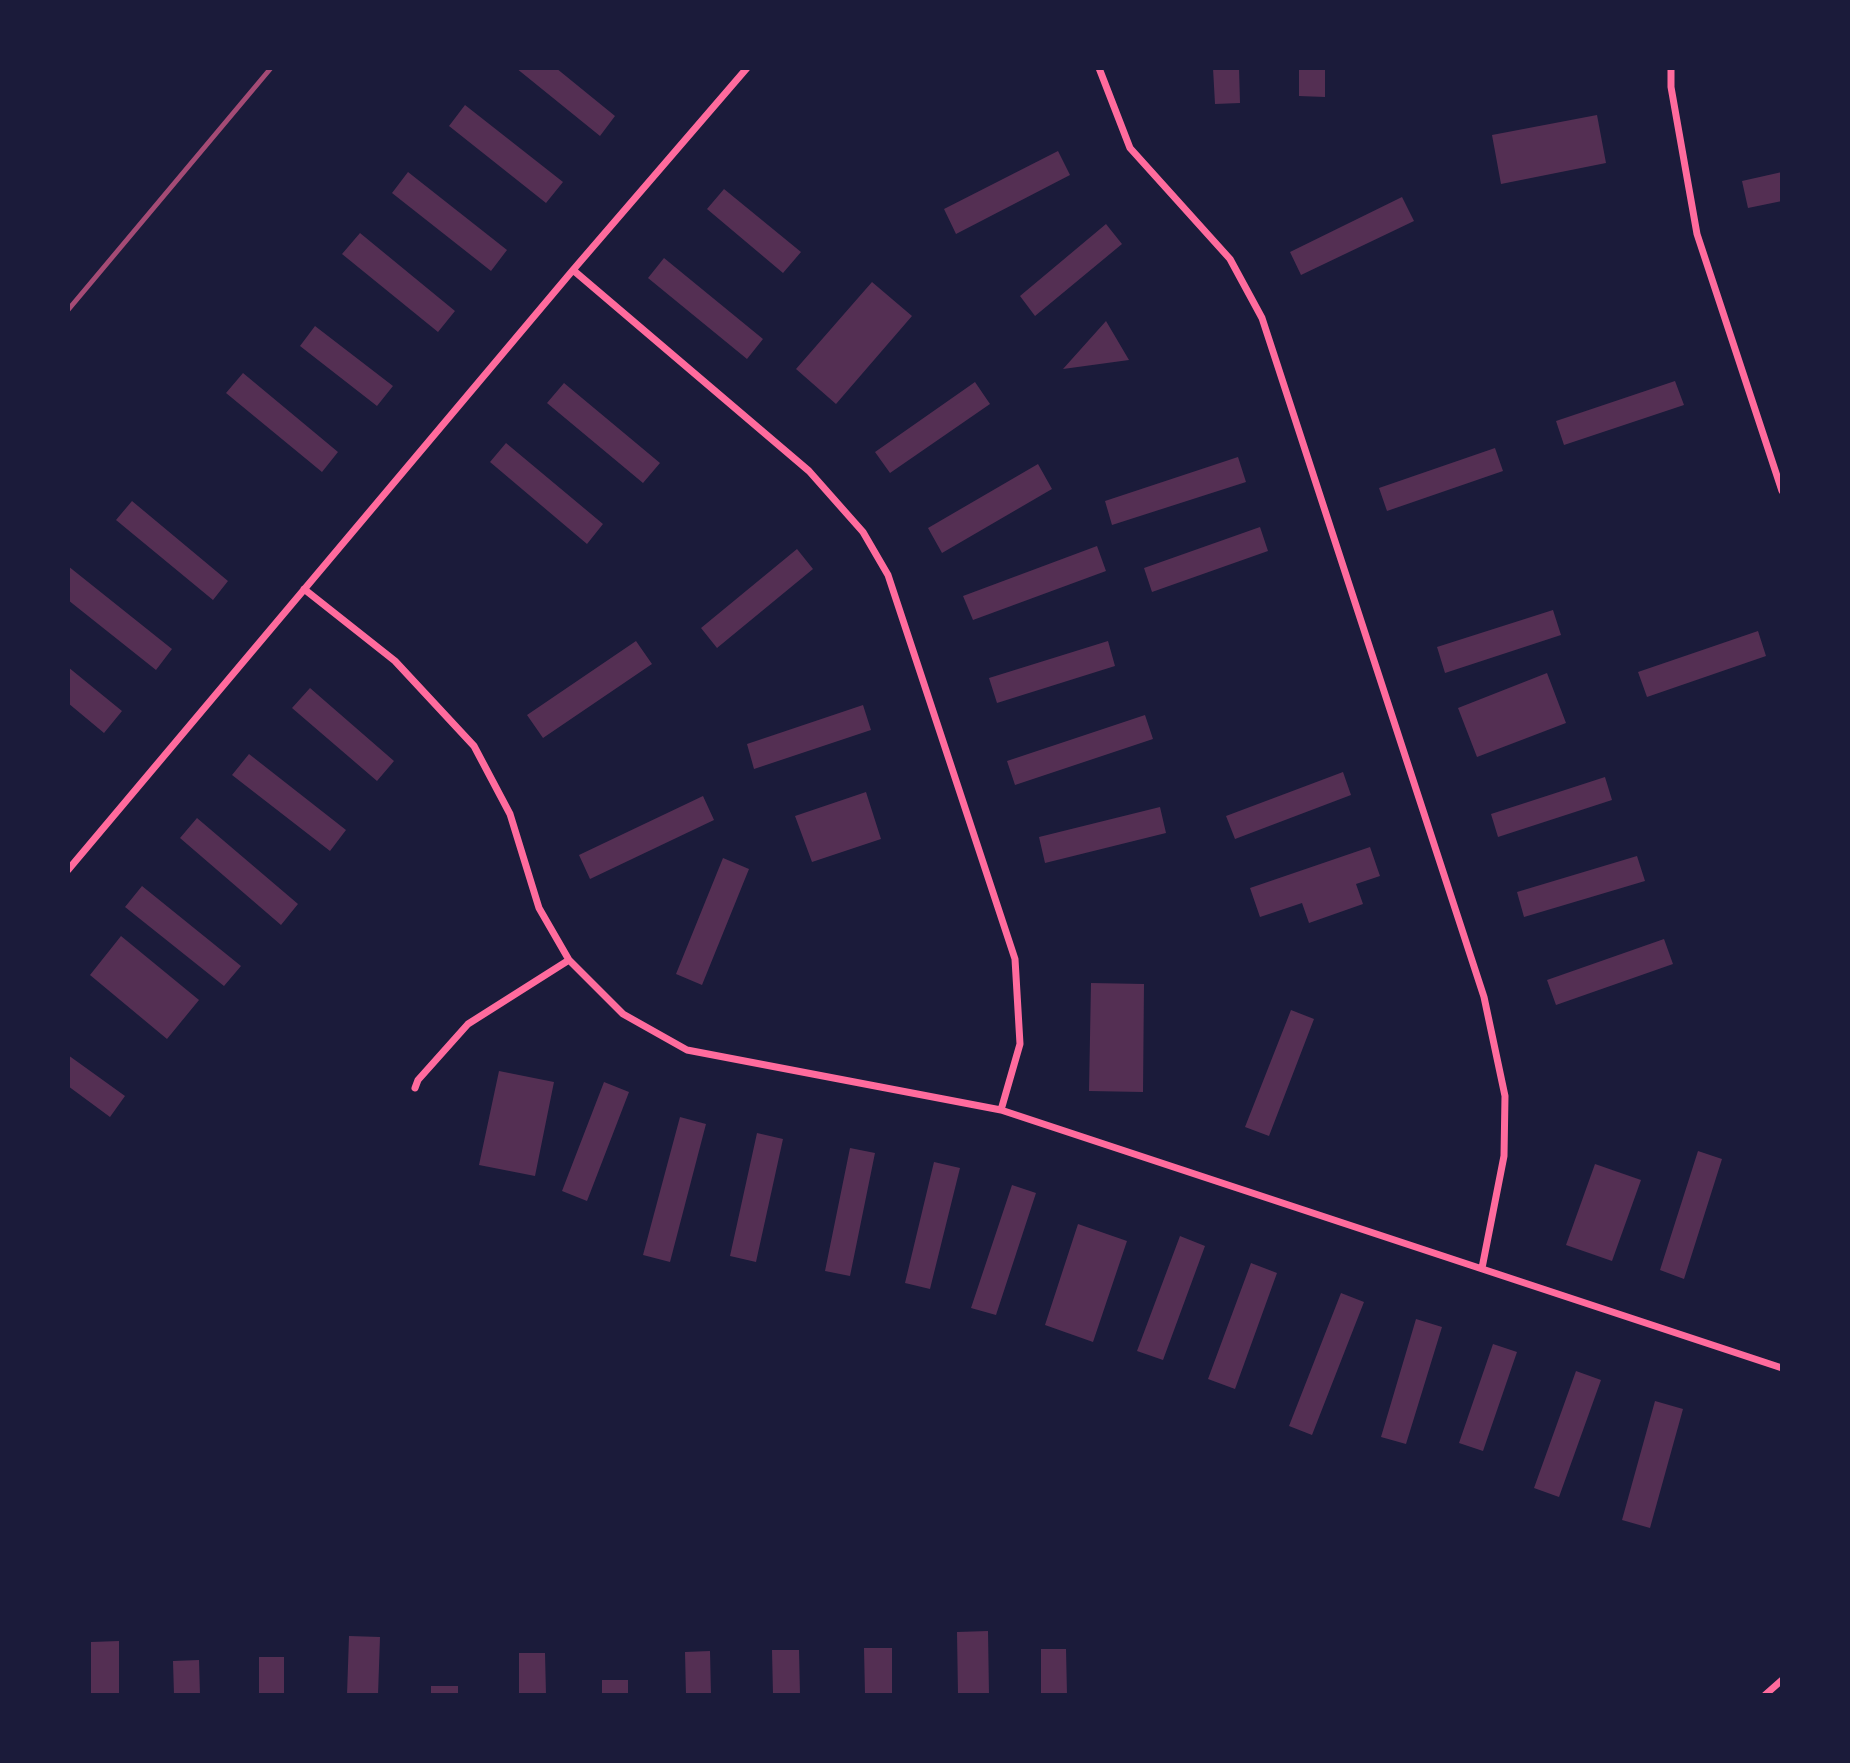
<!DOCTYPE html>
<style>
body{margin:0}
#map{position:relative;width:1850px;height:1763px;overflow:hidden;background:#1b1b3a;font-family:"DM Sans",sans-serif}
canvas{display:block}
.frame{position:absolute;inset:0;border:70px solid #1b1b3a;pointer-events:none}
</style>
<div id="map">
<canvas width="1850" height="1763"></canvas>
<div class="frame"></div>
</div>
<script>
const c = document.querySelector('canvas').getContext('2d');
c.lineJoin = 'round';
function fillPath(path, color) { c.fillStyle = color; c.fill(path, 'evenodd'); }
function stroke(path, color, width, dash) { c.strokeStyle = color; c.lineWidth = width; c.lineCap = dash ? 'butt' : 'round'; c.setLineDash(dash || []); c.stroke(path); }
const building = new Path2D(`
 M516,68H556L615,116L600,136Z
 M1213,68H1239L1240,103L1215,104Z
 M1299,68H1325V97L1299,96Z
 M465,105L563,182L546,203L449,126Z
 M1597,115L1606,163L1501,184L1492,135Z
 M1058,151L1070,175L956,234L944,209Z
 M408,172L507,250L491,271L392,193Z
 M1782,172V201L1748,208L1742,181Z
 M724,189L801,252L783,273L707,209Z
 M1402,197L1414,221L1301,275L1290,252Z
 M1106,224L1122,244L1035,316L1020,296Z
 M360,233L455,311L438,332L342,254Z
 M664,258L763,339L747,359L648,278Z
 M872,282L912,316L836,404L796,369Z
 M1106,321L1129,360L1063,369Z
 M315,326L393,386L377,406L300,346Z
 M243,373L338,452L322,472L226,393Z
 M1675,381L1684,405L1564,445L1556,421Z
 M975,382L990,404L890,473L875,452Z
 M564,383L660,463L643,483L547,403Z
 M506,443L603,524L587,544L490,462Z
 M1495,448L1503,471L1387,511L1379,488Z
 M1238,457L1246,482L1112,525L1105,501Z
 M1038,464L1052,489L942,553L928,528Z
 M132,501L228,581L213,600L116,520Z
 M1260,527L1268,551L1152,592L1144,568Z
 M1097,546L1106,571L973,620L963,596Z
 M797,549L813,569L717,648L701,628Z
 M68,566L172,649L156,670L68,600Z
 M1553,610L1561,635L1445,673L1437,647Z
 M1758,631L1766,656L1647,697L1638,672Z
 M636,641L652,664L543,738L527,715Z
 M1108,641L1115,666L997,703L989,678Z
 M68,667L122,711L104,733L68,703Z
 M1547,673L1566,723L1477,757L1458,708Z
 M310,688L394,761L377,781L292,708Z
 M863,705L871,730L754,769L747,744Z
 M1145,715L1153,739L1015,785L1007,761Z
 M249,754L346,830L330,851L232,775Z
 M1343,772L1351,795L1235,839L1226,816Z
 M1605,777L1612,800L1498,837L1491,814Z
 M866,792L881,839L812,862L795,816Z
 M703,796L714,820L590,879L579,855Z
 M1160,807L1166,833L1045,863L1039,837Z
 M197,818L298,904L281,925L180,838Z
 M1370,847L1380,876L1356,884L1363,904L1309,923L1302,903L1260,917L1250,888Z
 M1637,856L1645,881L1524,917L1517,892Z
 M723,858L749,869L702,985L676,974Z
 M142,886L241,966L224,986L125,907Z
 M121,936L199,1000L167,1039L90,975Z
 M1664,939L1673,964L1556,1005L1547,980Z
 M1091,983L1144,984L1143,1092L1089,1091Z
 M1291,1010L1314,1019L1269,1136L1245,1127Z
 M68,1055L125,1096L110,1117L68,1086Z
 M499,1071L554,1082L535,1176L479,1165Z
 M604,1082L629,1092L587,1201L562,1191Z
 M680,1117L706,1124L670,1262L643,1255Z
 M757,1133L783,1139L756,1262L730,1256Z
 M850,1148L875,1153L850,1276L825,1271Z
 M1698,1151L1722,1159L1684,1279L1660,1270Z
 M934,1162L960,1168L930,1289L905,1283Z
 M1595,1164L1641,1180L1612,1261L1566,1245Z
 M1012,1185L1036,1193L996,1315L971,1308Z
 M1078,1224L1127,1241L1093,1342L1045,1325Z
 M1180,1236L1205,1246L1163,1360L1137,1351Z
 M1251,1263L1277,1273L1235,1389L1208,1379Z
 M1341,1293L1364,1302L1312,1435L1289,1426Z
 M1416,1319L1442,1327L1406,1444L1381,1437Z
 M1493,1344L1517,1352L1483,1451L1459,1443Z
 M1576,1371L1601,1380L1559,1497L1534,1488Z
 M1655,1401L1683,1409L1650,1528L1622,1520Z
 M988,1631L989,1695H958L957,1632Z
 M349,1636L380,1637L378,1695H347Z
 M119,1641V1695H91V1642Z
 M864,1648H892V1695H865Z
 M1041,1649H1066L1067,1695H1041Z
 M772,1650H799L800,1695H773Z
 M710,1651L711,1695H686L685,1652Z
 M519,1653H545L546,1695H519Z
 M259,1657H284V1695H259Z
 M199,1660L200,1695H174L173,1661Z
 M602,1680H628V1695H602Z
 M431,1686H458V1695H431Z`);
const minor = new Path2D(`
 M1099,68L1130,148L1230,259L1262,318L1484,997L1505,1096L1504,1156L1482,1268
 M1671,68V87L1697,234L1782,491
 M573,270L809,471L863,532L888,575L1015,959L1020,1044L1001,1110
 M304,589L395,661L474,746L510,814L539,908L569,960L623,1014L687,1050L1001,1110L1782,1368
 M68,870L573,270L747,68
 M415,1088L418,1080L468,1024L569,960
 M1765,1695L1782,1680`);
const rail = new Path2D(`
 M68,310L271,68`);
fillPath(building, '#542f53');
stroke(minor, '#ff6b9d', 7);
stroke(rail, '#a44b75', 5);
</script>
